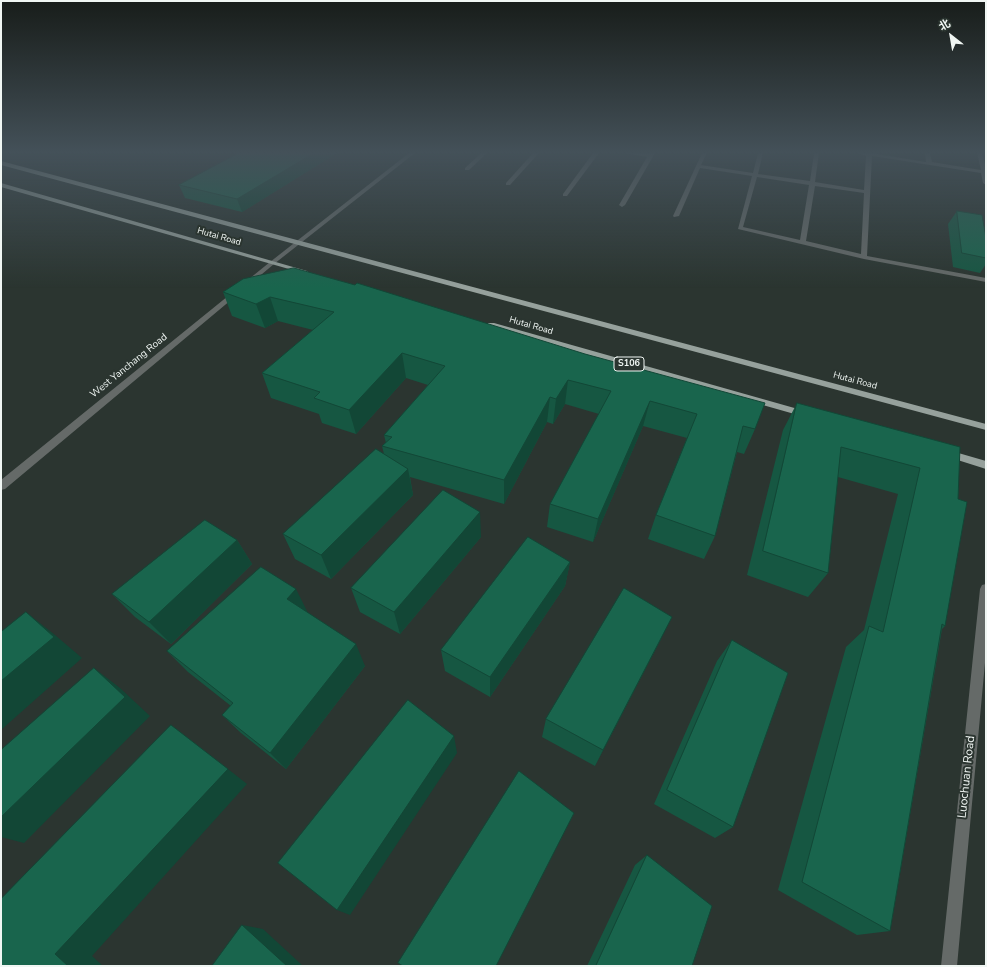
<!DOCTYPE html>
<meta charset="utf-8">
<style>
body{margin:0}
#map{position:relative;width:987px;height:967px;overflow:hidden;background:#2b3530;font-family:"Nunito Sans","Noto Sans SC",sans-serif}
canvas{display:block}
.frame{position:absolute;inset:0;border:2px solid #f0f6f3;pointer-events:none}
.north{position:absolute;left:931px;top:16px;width:40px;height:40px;-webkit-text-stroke:3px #2b3530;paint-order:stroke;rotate:329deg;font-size:11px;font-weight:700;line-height:16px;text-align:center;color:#f0f6f3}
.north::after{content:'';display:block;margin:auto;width:14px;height:18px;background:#f0f6f3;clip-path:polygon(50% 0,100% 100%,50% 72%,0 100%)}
</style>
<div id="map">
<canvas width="987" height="967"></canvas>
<div class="frame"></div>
<div class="north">北</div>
</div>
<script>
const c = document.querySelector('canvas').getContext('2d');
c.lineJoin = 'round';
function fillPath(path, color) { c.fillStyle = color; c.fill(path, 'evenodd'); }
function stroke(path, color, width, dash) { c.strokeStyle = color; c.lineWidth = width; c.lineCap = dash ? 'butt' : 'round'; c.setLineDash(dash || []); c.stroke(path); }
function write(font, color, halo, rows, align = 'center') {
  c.font = font + ' "Nunito Sans",sans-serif'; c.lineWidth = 4; c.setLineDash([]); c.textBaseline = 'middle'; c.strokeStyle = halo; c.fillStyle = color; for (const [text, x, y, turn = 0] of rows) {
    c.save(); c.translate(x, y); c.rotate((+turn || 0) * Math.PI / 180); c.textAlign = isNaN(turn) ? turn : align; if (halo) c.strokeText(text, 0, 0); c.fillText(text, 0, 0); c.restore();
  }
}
const minor = new Path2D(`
 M409,153H415L274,264L5,489L1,490V480L270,262Z
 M481,153H487L469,170H465V168Z
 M533,153H539L510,185H506V183Z
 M593,153H599L567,196H563V194Z
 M624,153H655L625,205L622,207L619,205L647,157Z
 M702,153H707L701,165L753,173L758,153H763L758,174L810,181L814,153H819L815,182L864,190L866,156L858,153H871L926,162L925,153H930L932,162L981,170L977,153H982L986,168V185L983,183L981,173L872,156L867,256L986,278V282L864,259L738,229L752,176L700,168L679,216L674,217L673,216ZM757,177L809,185L800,240L743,227ZM815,186L864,193L861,254L806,241Z
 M986,584V652L957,966H941L980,589L982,585Z`);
const major = new Path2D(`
 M1,161L986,424V430L1,165Z
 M1,183L307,271L308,272L303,273L1,187Z
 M488,323H494L805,411L810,414L805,417L488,327Z
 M948,450L986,461V469L945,456L943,454Z`);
const wall = new Path2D(`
 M239,153H337L242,212L185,198L179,185Z
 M957,211L986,238V264L980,273L953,267L948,224Z
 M243,279L755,429L744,454L737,452L715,536L704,559L648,539L656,515L687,438L643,426L593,542L547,527L550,504L599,414L565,404L553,424L547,422L504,504L410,477L413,495L331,579L295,559L283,534L384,454L382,446L386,443L384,435L428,385L406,378L356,434L322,423L319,414L271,398L262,373L313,330L278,321L265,328L232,316L223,292Z
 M797,403L960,447L945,626L942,629L890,931L857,935L778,890L846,647L864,630L898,494L838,477L828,573L808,597L747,575L783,430Z
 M481,537L400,634L360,612L351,588Z
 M237,540L252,564L171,644L135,617L112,594Z
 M570,562L565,586L490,697L445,671L441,650Z
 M308,613L365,666L286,769L241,733L222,715L231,706L188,672L167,651Z
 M661,639L595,766L542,737L546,719Z
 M732,640L733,827L715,838L654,804L717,661Z
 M647,855L692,966H587L635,865Z`);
const shadedWall = new Path2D(`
 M314,153H337L242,212L237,199Z
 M270,297L278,321L265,328L256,304Z
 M402,353L406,378L356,434L349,410Z
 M568,380L565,404L553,424L556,399Z
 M550,397L547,422L504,504V480Z
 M650,401L643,426L593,542L598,519Z
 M408,469L413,495L331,579L321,555Z
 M480,512L481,537L400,634L394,612Z
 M237,540L252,564L171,644L149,622Z
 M570,562L565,586L490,697V677Z
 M296,589L308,613L300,622L287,599Z
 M26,612L55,635L82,658L1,730V681Z
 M672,617L661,639L595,766L603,750Z
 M356,644L365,666L286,769L270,753Z
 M94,668L120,688L150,716L24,843L1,837V817Z
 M454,736L457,753L350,915L337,910Z
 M228,769L247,784L92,956L103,966H68L55,954Z
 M242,925L263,929L303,966H287Z`);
const building = new Path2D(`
 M239,153H314L237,199L179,185Z
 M957,211L982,215L986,238V258L962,253Z
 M294,268L355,285L357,283L585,354L765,403L755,429L743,426L715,536L656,515L697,414L650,401L598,519L550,504L611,391L568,380L556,399L550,397L504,480L382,446L392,437L384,435L445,366L402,353L349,410L314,398L320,392L262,373L334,312L270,297L256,304L223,292L243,279Z
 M797,403L960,447L958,499L967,502L945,626L942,624L890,931L802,882L869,626L883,632L920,468L841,447L828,573L763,551Z
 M376,449L408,469L321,555L283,534Z
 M443,490L480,512L394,612L351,588Z
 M205,520L237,540L149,622L112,594Z
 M528,537L570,562L490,677L441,650Z
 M261,567L296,589L287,599L356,644L270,753L222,715L233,703L167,651Z
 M624,588L672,617L603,750L546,719Z
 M26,612L54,637L1,681V632Z
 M732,640L788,673L733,827L667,790Z
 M94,668L125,697L1,817V750Z
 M408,700L454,736L337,910L278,863Z
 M171,725L228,769L55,954L68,966H1V899Z
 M519,771L574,813L496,966H403L398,963Z
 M647,855L712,906L692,966H596Z
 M242,925L287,966H212Z`);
const farStreetnames = [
 ["Hutai Road",219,237,16],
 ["Hutai Road",531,326,16],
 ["Hutai Road",855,381,15]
];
const shields = [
 [629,364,30]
];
const shieldNames = [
 ["S106",629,364]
];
const streetNames = [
 ["West Yanchang Road",129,366,-39]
];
const nearStreetnames = [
 ["Luochuan Road",967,777,-84]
];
fillPath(minor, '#656a68');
fillPath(major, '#96a19c');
fillPath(wall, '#165742');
fillPath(shadedWall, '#124736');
fillPath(building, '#19654d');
stroke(building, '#124736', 1);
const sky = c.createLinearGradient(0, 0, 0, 288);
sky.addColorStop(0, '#181d1a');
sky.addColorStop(0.53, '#445159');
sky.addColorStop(1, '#44515900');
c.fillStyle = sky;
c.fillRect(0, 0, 987, 288);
write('9px', '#f0f6f3', '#2b3530', farStreetnames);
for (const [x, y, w] of shields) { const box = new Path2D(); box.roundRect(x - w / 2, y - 7, w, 14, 3); c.fillStyle = '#2b3530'; c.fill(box); stroke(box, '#f0f6f3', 1); }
write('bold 9px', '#f0f6f3', null, shieldNames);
write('10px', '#f0f6f3', '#2b3530', streetNames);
write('12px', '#f0f6f3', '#2b3530', nearStreetnames);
</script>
